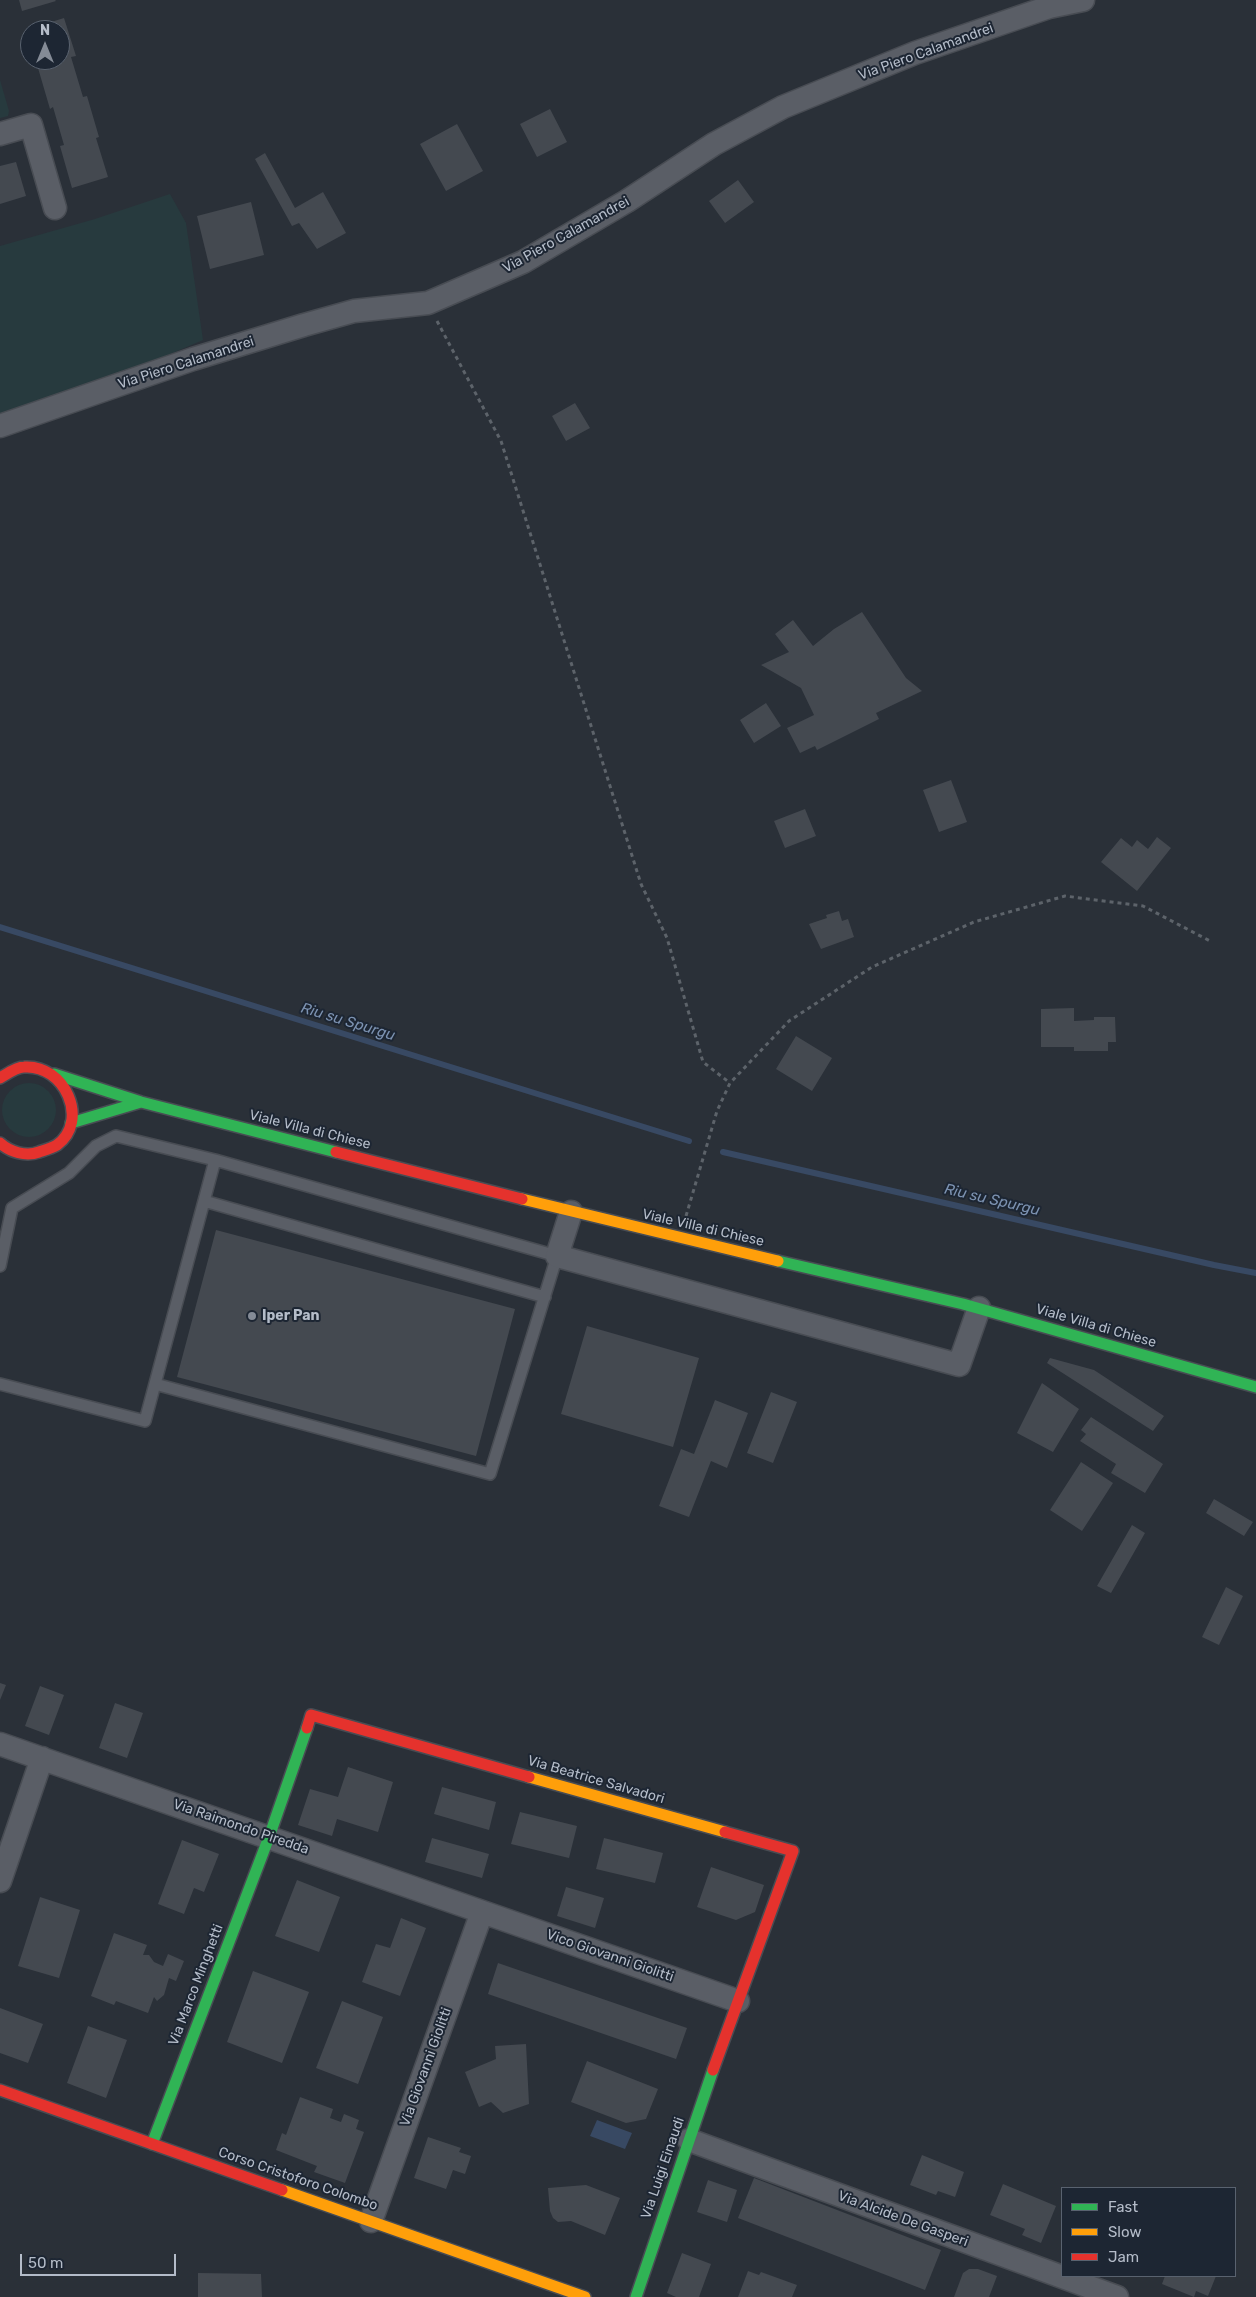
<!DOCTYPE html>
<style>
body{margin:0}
#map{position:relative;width:1256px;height:2297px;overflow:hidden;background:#2a3038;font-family:Rubik,sans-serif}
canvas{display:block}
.legend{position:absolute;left:1061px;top:2187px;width:175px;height:90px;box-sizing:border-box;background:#1d2633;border:1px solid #59626f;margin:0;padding:6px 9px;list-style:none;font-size:15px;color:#b4bcc9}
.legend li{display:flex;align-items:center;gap:10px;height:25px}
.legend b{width:25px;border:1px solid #59626f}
.north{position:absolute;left:20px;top:20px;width:50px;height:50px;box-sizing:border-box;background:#1d2633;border:1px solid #59626f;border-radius:50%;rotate:0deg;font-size:14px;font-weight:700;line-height:20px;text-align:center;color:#b4bcc9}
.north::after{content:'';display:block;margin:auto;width:18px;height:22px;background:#848b96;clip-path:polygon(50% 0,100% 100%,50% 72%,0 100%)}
.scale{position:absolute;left:20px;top:2254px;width:156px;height:22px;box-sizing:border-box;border:2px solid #b4bcc9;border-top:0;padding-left:6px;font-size:15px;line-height:18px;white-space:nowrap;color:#b4bcc9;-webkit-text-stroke:4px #1d2633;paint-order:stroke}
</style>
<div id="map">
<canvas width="1256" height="2297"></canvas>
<ul class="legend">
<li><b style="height:6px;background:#30b455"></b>Fast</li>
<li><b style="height:6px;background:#ff9f0a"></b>Slow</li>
<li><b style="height:6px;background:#e5322d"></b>Jam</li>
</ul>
<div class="north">N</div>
<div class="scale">50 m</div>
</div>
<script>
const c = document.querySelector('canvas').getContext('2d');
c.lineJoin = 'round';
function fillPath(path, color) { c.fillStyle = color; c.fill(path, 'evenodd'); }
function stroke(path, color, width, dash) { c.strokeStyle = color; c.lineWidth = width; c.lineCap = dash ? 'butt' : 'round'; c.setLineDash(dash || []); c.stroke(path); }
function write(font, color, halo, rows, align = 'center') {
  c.font = font + ' Rubik,sans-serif'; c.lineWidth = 4; c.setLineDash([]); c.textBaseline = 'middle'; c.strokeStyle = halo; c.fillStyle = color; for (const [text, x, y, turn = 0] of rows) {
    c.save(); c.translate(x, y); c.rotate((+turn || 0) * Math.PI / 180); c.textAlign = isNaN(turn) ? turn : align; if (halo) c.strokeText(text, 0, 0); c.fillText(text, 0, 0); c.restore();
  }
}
const green = new Path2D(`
 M0,80L9,111L8,116L0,118Z
 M170,194L186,223L203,340L161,358L0,414V246L95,219Z
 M2 1110a27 27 0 1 1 54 0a27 27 0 1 1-54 0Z`);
const water = new Path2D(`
 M597,2120L632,2133L625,2149L590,2136Z`);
const stream = new Path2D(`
 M0,927L689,1141
 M723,1152L1214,1265L1256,1273`);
const building = new Path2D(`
 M19,0H55L56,1L22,11Z
 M64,18L76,56L71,57L83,97L87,96L99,137L96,138L108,177L72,188L60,146L64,145L53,107L50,109L38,68L43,66L41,60H60V30H32V28Z
 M550,109L567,142L537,157L520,124Z
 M457,124L483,171L446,191L420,144Z
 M265,153L295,208L323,192L346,233L317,249L299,223L292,226L255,159Z
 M16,162L26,196L0,204V166Z
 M738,180L754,202L725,223L709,201Z
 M251,202L264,255L210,269L197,216Z
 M575,403L590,428L566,441L552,416Z
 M862,612L906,678L922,691L876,713L879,719L817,750L815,746L800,753L787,728L814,715L801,688L761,665L789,652L775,634L793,620L813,646L834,629Z
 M766,703L781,726L754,743L740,720Z
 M951,780L967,822L939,832L923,790Z
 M805,809L816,836L785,848L774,821Z
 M1157,837L1171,848L1137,891L1101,862L1121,838L1132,847L1137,840L1148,849Z
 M839,911L842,921L848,919L854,937L821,949L809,924L827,918L826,915Z
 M1074,1008V1021L1094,1020V1017H1115L1116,1042H1108V1051H1074V1047H1041V1009Z
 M796,1036L832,1058L812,1091L776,1069Z
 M216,1230L515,1309L476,1456L177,1377Z
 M587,1326L699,1358L673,1447L561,1414Z
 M1050,1358L1094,1370L1164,1416L1153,1431L1047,1363Z
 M1042,1383L1079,1409L1053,1452L1017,1433Z
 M771,1392L797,1402L773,1463L747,1453Z
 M715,1400L748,1413L727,1468L711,1461L689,1517L659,1506L681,1449L694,1454Z
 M1091,1417L1163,1464L1145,1493L1111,1473L1116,1464L1080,1441L1086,1434L1081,1430Z
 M1081,1462L1113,1483L1082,1531L1050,1510Z
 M1214,1499L1253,1522L1244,1536L1206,1513Z
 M1132,1525L1145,1533L1111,1593L1097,1586Z
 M1226,1587L1243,1596L1219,1645L1202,1637Z
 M0,1683L6,1685L0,1700Z
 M40,1686L64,1695L49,1735L25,1726Z
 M115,1703L143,1713L127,1758L99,1748Z
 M348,1767L393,1782L378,1832L337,1819L332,1836L298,1825L310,1789L338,1797Z
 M442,1787L496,1802L489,1830L434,1814Z
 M520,1812L577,1826L569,1858L511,1844Z
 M432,1838L489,1854L482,1878L425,1862Z
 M604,1838L663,1853L655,1883L596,1869Z
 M182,1840L219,1854L204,1892L194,1888L184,1914L158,1904Z
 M711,1867L764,1885L755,1912L736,1920L697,1907Z
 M297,1880L340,1897L319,1952L275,1936Z
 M566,1887L604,1898L595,1928L557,1916Z
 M40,1897L80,1910L59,1978L18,1966Z
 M401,1918L426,1928L400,1996L362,1982L376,1944L390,1948Z
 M114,1933L147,1945L143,1955H149L154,1962L163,1966L168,1954L184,1961L176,1981L169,1978L164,1995L157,2001L154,1997L148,2013L116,2001L114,2005L91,1996Z
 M498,1963L687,2028L676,2059L488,1994Z
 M253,1971L309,1992L282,2063L227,2042Z
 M342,2001L383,2017L358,2084L316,2068Z
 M0,2008L43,2024L28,2063L0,2053Z
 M88,2026L127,2040L106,2098L67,2083Z
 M526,2044L529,2104L503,2113L491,2102L479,2107L465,2072L496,2059L495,2046Z
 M587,2061L658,2089L646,2119L626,2123L571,2102Z
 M300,2097L333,2109L330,2118L341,2122L344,2114L359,2120L356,2129L364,2132L345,2183L314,2172L317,2166L276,2150L282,2133L286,2135Z
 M428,2137L461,2148L459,2152L471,2156L465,2174L453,2170L446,2189L414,2178Z
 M922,2155L964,2172L955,2197L938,2191L936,2195L910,2185Z
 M754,2178L941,2250L925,2290L738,2218Z
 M708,2180L737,2190L727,2222L697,2212Z
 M1003,2184L1056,2206L1041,2243L1022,2235L1025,2229L990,2215Z
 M586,2185L620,2198L605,2235L571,2221L558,2222L553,2218L550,2211L548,2188Z
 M682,2253L711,2264L699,2297H676L667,2293Z
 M969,2269H978L997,2276L989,2297H954L963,2273Z
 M748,2271L759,2275L761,2272L797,2285L792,2297H738Z
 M198,2273L261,2274L262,2297H198Z
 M1165,2276H1216L1208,2296L1196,2291L1194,2297L1162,2284Z`);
const path = new Path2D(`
 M437,321L501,441L641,884L667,938L703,1062L730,1083
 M686,1216L717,1111L730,1083L789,1021L872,967L974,922L1065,896L1143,906L1212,942`);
const lane = new Path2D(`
 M204,1201L545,1297
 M0,1266L12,1208L69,1173L96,1146L116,1136L215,1160L557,1256L490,1474L155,1384
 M0,1384L145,1421L215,1160`);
const street = new Path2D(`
 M0,134L31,125L55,208
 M0,426L193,359L304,325L354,311L428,303L523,262L627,201L714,144L783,107L915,53L1049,7L1083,0
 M571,1212L557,1256L959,1365L979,1308
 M0,1744L738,2001
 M0,1881L42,1758
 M689,2140L1117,2297
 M371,2221L482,1912`);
const fast = new Path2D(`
 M54,1074L141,1102L336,1152
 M71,1123L141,1102
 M778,1261L963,1304L1256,1387
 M152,2144L269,1837L307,1728
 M636,2297L713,2070`);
const slow = new Path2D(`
 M522,1199L778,1261
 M529,1777L725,1832
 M282,2190L585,2297`);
const jam = new Path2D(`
 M0,1078C7,1074 16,1067 24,1067C65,1064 90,1121 57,1145C52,1148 45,1150 39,1152C26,1157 10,1152 0,1143
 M336,1152L522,1199
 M307,1728L311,1715L529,1777
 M713,2070L793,1851L725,1832
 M0,2090L282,2190`);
const markers = [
 [252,1316,5,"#848b96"]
];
const streetNames = [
 ["Via Piero Calamandrei",926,52,-20],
 ["Via Piero Calamandrei",566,235,-29],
 ["Via Piero Calamandrei",186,363,-18],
 ["Viale Villa di Chiese",310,1130,14],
 ["Viale Villa di Chiese",703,1228,13],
 ["Viale Villa di Chiese",1096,1326,16],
 ["Via Beatrice Salvadori",596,1780,16],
 ["Via Raimondo Piredda",241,1827,19],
 ["Vico Giovanni Giolitti",610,1956,19],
 ["Via Marco Minghetti",196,1985,-69],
 ["Via Giovanni Giolitti",426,2067,-70],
 ["Via Luigi Einaudi",663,2168,-71],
 ["Corso Cristoforo Colombo",298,2179,19],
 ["Via Alcide De Gasperi",903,2219,20]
];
const poiNames = [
 ["Iper Pan",262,1316]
];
const waterNames = [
 ["Riu su Spurgu",348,1022,17],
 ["Riu su Spurgu",992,1200,13]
];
fillPath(green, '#273a3e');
fillPath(water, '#384963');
stroke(stream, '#384963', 6);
fillPath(building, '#444950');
stroke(lane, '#484c53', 14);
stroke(street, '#484c53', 25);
stroke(fast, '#484c53', 14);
stroke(slow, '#484c53', 14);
stroke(jam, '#484c53', 14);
stroke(path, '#5d636a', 3, [4, 4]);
stroke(lane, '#5a5e66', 11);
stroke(street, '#5a5e66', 22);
stroke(fast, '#30b455', 11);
stroke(slow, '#ff9f0a', 11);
stroke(jam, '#e5322d', 11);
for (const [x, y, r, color] of markers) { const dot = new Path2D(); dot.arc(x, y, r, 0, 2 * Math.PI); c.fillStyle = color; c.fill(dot); stroke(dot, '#1d2633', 2); }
write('14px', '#b4bcc9', '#1d2633', streetNames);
write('bold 14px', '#b4bcc9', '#1d2633', poiNames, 'left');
write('italic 15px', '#7c92b1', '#1d2633', waterNames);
</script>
